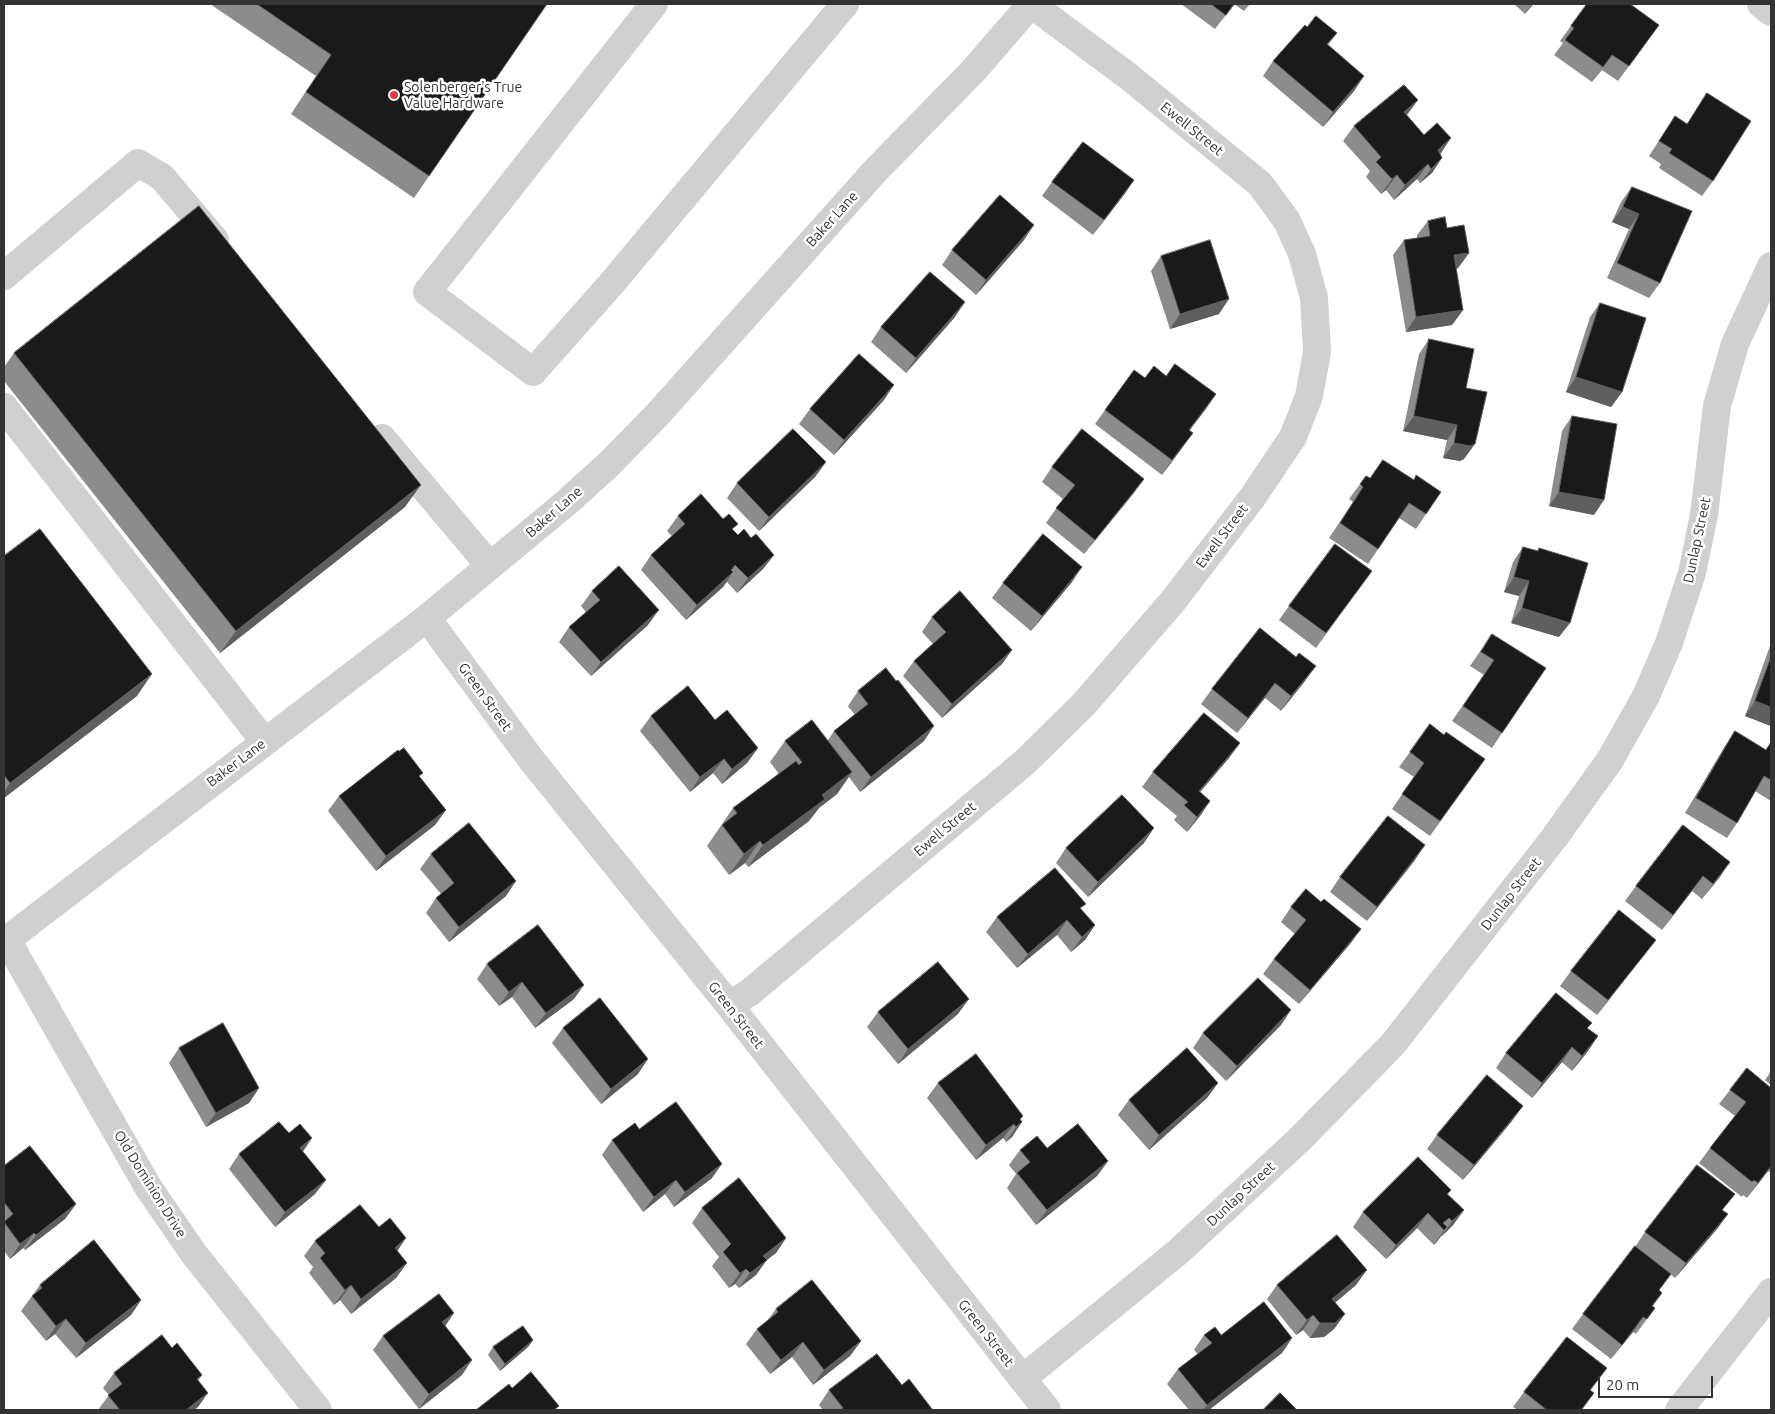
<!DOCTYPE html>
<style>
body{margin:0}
#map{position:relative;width:1775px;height:1414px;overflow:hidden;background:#fff;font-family:Ubuntu,sans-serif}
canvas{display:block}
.frame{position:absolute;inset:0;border:5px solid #333;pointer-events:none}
.scale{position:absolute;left:1598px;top:1376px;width:115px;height:22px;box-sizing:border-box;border:2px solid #333;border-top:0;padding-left:6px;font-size:15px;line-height:18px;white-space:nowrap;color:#333;-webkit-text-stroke:4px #fff;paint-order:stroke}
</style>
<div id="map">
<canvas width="1775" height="1414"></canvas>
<div class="frame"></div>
<div class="scale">20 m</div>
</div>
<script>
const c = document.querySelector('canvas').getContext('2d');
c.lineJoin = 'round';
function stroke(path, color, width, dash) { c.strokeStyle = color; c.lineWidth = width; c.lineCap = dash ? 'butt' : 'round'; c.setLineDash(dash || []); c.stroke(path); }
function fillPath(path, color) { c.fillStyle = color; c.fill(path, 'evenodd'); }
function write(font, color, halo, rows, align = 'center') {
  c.font = font + ' Ubuntu,sans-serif'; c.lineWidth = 5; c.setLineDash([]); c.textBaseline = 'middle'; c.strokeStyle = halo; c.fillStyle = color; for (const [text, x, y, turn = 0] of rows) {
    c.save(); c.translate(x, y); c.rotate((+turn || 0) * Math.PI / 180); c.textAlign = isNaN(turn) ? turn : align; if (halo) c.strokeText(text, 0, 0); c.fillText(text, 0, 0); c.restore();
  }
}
const minor = new Path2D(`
 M654,4L427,292L533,372L612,283L845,4
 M1761,4L1771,12
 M4,276L138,163L162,177L215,240
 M4,407L264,741
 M382,438L490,566
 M427,618L530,758L729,1005L1047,1410
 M7,940L148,1187L194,1254L318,1410
 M4,942L427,618L566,503L608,465L657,415L876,170L974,70L1031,4
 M729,1005L749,993L1025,762L1084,704L1173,601L1252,498L1293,437L1309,396L1317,352L1314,298L1302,254L1287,221L1260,184L1128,76L1031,4
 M1022,1379L1178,1252L1300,1139L1393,1044L1554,838L1610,760L1646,696L1669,643L1692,573L1704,515L1717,406L1735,344L1771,266
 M1679,1410L1771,1292`);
const wall = new Path2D(`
 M210,4H547L414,198L291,114L316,76Z
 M1181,4H1250L1244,11L1234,4L1215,29Z
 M1514,4H1534L1525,14Z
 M1587,4L1659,25L1618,81L1602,70L1592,82L1554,55L1563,43L1560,41Z
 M1307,27L1337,33L1328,45L1364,76L1354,91L1323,127L1263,76L1273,61Z
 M1707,93L1713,181L1702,196L1659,168L1661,164L1649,156L1675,116L1687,124Z
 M1407,115L1440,154L1432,173L1420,183L1417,179L1394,200L1386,190L1381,194L1366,177L1370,171L1343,141L1354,126Z
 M1134,180L1093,235L1042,196L1052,182Z
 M1632,187L1660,283L1649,298L1607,278L1629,229L1612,222L1621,202Z
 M1428,221L1447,228L1469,253L1458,268L1456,269L1463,310L1452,325L1406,332L1393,255L1404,240L1417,238V235Z
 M1024,240L976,295L942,265L952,250Z
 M1161,256L1219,314L1170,329L1151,271Z
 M1600,303L1622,392L1611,407L1566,392L1590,317Z
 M955,317L906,373L871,342L881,327Z
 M1429,339L1466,388L1464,459L1460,461L1443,458L1447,440L1403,431L1419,354Z
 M14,353L405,507L220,653L4,381V367Z
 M1166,376L1216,394L1189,431L1182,448L1162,475L1095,424L1105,410L1145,378Z
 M884,400L834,455L799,424L810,409Z
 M1572,416L1594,515L1549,506L1562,431Z
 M826,462L815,477L759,531L727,498L737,483Z
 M1052,467L1144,479L1133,494L1084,554L1046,523L1063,499L1042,482Z
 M1366,476L1426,514L1416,529L1399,518L1368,564L1329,538L1353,502L1349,499Z
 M678,516L734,531L738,535L751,538L774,555L763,569L737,593L727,582L723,587L686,620L641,570L651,555L672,536L667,531Z
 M1523,547L1538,551L1539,548L1559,637L1511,623L1519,596L1504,592L1513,562Z
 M4,556L137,696L4,798Z
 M1072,582L1031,631L992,598L1003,583Z
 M1361,586L1316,648L1279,620L1289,606Z
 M592,591L648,625L591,676L559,642L569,627L586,612L581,606Z
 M932,617L1012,650L1002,664L942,718L903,676L914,661L933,644L922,632Z
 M1260,628L1305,681L1281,711L1265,698L1237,733L1201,704L1212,689Z
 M1492,634L1502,733L1492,748L1452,721L1484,675L1470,666Z
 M1771,643V726L1745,716Z
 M858,691L924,741L860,792L849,777L837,794L819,808L809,821L748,867L745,863L729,875L707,846L733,808L779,774L770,762L785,741L828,740L834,731L855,715L848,706Z
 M651,716L715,720L758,748L747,763L722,784L713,773L690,792L640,731Z
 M1735,731L1766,750L1771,742V801L1755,791L1737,823L1727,838L1685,813L1725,746Z
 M1444,735L1485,759L1430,836L1392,809L1414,777L1399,767L1410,752Z
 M1240,743L1229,758L1200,792L1210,801L1200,816L1187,832L1174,820L1177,816L1142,787L1153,772Z
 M420,777L446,810L435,825L376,871L328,811L339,796Z
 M1144,843L1088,897L1056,863L1066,848Z
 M431,854L506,896L449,942L426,913L436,898L441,894L420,869Z
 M1415,860L1367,921L1330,892L1340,877Z
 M1730,862L1702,899L1692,891L1662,930L1625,901L1636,886Z
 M1291,907L1361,929L1350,944L1299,1004L1263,974L1274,959L1295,934L1281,922Z
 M1082,910L1095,925L1085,940L1071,952L1057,935L1017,968L986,932L997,917Z
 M1645,954L1597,1015L1560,986L1571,971Z
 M487,964L574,999L535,1028L512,997L499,1006L477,979Z
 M878,1012L958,1014L898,1064L867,1027Z
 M1281,1025L1226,1081L1193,1048L1203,1033Z
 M563,1028L638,1074L601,1104L552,1043Z
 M1588,1029L1598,1036L1588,1051L1572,1071L1562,1062L1532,1098L1496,1068L1506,1053Z
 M179,1048L259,1088L249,1103L206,1127L169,1063Z
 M1771,1071V1085L1765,1080Z
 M938,1083L1020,1119L1012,1137L1006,1142L1003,1138L976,1160L927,1098Z
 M1218,1083L1207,1098L1149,1150L1118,1115L1129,1100Z
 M1771,1088V1173L1768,1171L1747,1198L1743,1195L1742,1197L1699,1163L1710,1148L1735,1116L1719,1104L1730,1090Z
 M1512,1121L1463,1180L1427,1149L1437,1135Z
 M639,1129L712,1178L674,1207L665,1194L643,1212L602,1155L612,1140Z
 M1047,1148L1108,1161L1097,1176L1036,1225L1007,1188L1016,1174L1009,1165L1020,1150Z
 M303,1151L315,1194L275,1227L229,1169L239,1154Z
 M4,1166L76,1204L65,1219L25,1250L23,1248L10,1259L4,1251Z
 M1451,1190L1448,1194L1464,1210L1453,1225L1442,1236H1441L1434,1245L1417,1228L1386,1259L1353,1227L1363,1212Z
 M702,1208L786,1238L776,1253L766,1260L756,1275L739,1288L735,1284L729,1288L712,1266L719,1257L692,1223Z
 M1728,1214L1717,1229L1675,1278L1670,1274L1659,1290L1653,1307L1655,1308L1636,1334L1633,1332L1611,1359L1572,1329L1583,1314L1635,1247L1645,1232Z
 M315,1241L397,1251L407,1263L396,1278L351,1314L340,1300L334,1305L309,1273L313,1267L304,1256Z
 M40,1285L141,1300L131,1315L76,1358L55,1334L46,1341L21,1311Z
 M1277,1285H1356L1335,1302L1345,1314L1334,1329L1324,1337L1310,1338L1303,1330L1296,1335L1267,1299Z
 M776,1309L861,1341L850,1356L813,1385L792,1357L770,1374L746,1344L757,1329L767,1321Z
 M445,1326L462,1375L419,1409L373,1350L383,1336Z
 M1204,1335H1221L1292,1338L1282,1353L1209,1410H1189L1167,1384L1178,1369L1198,1354L1194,1350Z
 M533,1340L528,1347L500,1371L488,1355L493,1347Z
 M172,1348L202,1375L198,1381V1407L194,1410H98L109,1395L103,1388L114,1373Z
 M1607,1368L1590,1391L1594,1393L1582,1410H1518L1513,1407L1524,1392Z
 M902,1385L932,1409L931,1410H823L819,1405L829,1390Z`);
const shadedWall = new Path2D(`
 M1234,4H1235L1215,29L1226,15Z
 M1364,76L1354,91L1323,127L1333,112Z
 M1418,100L1407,115L1404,112Z
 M1451,138L1441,153L1428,165L1438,150Z
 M1442,158L1432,173L1420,183L1431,169Z
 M1428,164L1417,179L1394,200L1405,185Z
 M1397,175L1386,190L1381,194L1392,179Z
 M1134,180L1124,195L1093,235L1104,220Z
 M1623,207L1639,214L1629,229L1612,222Z
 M1034,225L1024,240L976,295L986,280Z
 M1469,253L1458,268L1444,270L1454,255Z
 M1229,299L1219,314L1170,329L1180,314Z
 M965,302L955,317L906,373L916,358Z
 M1463,310L1452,325L1406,332L1416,317Z
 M1576,377L1622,392L1611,407L1566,392Z
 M894,385L884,400L834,455L844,440Z
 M1216,394L1206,409L1178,445L1189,430Z
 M1414,416L1457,425L1447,440L1403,431Z
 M1193,433L1182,448L1162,475L1172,460Z
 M1454,443L1475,444L1464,459L1460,461L1443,458Z
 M826,462L815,477L759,531L769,517Z
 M1144,479L1133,494L1084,554L1095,540Z
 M421,485L405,507L220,653L236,631Z
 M1559,492L1604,500L1594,515L1549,506Z
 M774,555L763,569L737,593L748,578Z
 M735,565L725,580L733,572L723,587L686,620L697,605Z
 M1082,567L1072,582L1031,631L1042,616Z
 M1514,577L1529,581L1519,596L1504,592Z
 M1522,608L1570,623L1559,637L1511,623Z
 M659,610L648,625L591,676L601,662Z
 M1012,650L1002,664L942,718L952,704Z
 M1316,666L1305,681L1281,711L1291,696Z
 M152,674L137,696L4,798V792L10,783Z
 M1275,683L1265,698L1237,733L1248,718Z
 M1755,701L1771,707V726L1745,716Z
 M934,726L924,741L860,792L871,777Z
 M1240,743L1229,758L1188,806L1199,791Z
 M758,748L747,763L722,784L732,769Z
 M724,759L713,773L690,792L700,777Z
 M852,772L837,794L819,808L809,821L748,867L763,845L822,795Z
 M1210,801L1200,816L1187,832L1197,817Z
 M446,810L435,825L376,871L386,856Z
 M1154,828L1144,843L1088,897L1098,882Z
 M760,841L745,863L729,875L744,854Z
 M1425,845L1415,860L1367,921L1377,907Z
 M1730,862L1720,877L1702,899L1713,884Z
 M1703,876L1692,891L1662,930L1673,915Z
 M516,881L506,896L449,942L459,927Z
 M1067,920L1057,935L1017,968L1028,954Z
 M1095,925L1085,940L1071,952L1082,937Z
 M1361,929L1350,944L1299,1004L1310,990Z
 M1656,940L1645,954L1597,1015L1608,1000Z
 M522,982L512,997L499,1006L509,992Z
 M584,985L574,999L535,1028L546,1013Z
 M969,999L958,1014L898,1064L908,1049Z
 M1291,1010L1281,1025L1226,1081L1237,1066Z
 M1598,1036L1588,1051L1572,1071L1582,1056Z
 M1572,1047L1562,1062L1532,1098L1542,1083Z
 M648,1059L638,1074L601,1104L611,1089Z
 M1218,1083L1207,1098L1149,1150L1159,1135Z
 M259,1088L249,1103L206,1127L216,1113Z
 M1523,1106L1512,1121L1463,1180L1474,1165Z
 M1022,1122L1012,1137L1006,1142L1016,1127Z
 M1014,1124L1003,1138L976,1160L986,1145Z
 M312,1138L302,1153L300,1148Z
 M1108,1161L1097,1176L1036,1225L1047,1210Z
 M722,1164L712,1178L674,1207L685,1192Z
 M1771,1166L1768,1171L1747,1198L1758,1183Z
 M326,1180L315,1194L275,1227L285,1212Z
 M676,1180L665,1194L643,1212L654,1197Z
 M76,1204L65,1219L25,1250L36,1235Z
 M1464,1210L1453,1225L1442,1236L1452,1221Z
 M1428,1213L1417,1228L1386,1259L1396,1245Z
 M1728,1214L1717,1229L1675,1278L1686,1263Z
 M1447,1227L1437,1242L1434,1245L1444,1230Z
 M34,1233L23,1248L10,1259L20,1244Z
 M406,1238L396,1253L395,1248Z
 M786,1238L776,1253L753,1271L763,1256Z
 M767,1260L756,1275L739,1288L750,1273Z
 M407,1263L396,1278L351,1314L361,1299Z
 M746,1269L735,1284L729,1288L740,1273Z
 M1367,1270L1356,1285L1322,1314L1332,1299Z
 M351,1285L340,1300L334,1305L345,1290Z
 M141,1300L131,1315L76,1358L86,1343Z
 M454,1313L444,1328L442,1322Z
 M1345,1314L1334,1329L1324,1337L1310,1338L1320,1323Z
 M1313,1315L1303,1330L1296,1335L1307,1320Z
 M1643,1317L1633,1332L1611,1359L1622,1345Z
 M66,1319L55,1334L46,1341L56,1326Z
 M1292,1338L1282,1353L1209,1410H1203L1207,1405Z
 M533,1340L528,1347L500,1371L505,1364Z
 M861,1341L850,1356L813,1385L824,1370Z
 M803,1342L792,1357L770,1374L781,1360Z
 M472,1360L462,1375L419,1409L429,1394Z
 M208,1393L198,1407L194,1410H186Z`);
const building = new Path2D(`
 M257,4H547L429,176L306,92L331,55Z
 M1211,4H1234L1226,15Z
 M1587,4H1630L1659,25L1629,66L1612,55L1603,67L1565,40L1574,28L1571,26Z
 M1316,16L1337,33L1327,44L1364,76L1333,112L1273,61L1305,25L1307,27Z
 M1404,85L1418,100L1404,112L1424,135L1437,123L1451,138L1438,150L1442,158L1431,169L1428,164L1405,185L1397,175L1392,179L1376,162L1381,157L1354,126Z
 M1707,93L1751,121L1713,181L1669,153L1672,149L1659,141L1675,116L1687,124Z
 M1083,142L1134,180L1104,220L1052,182Z
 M1632,187L1692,211L1660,283L1617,263L1639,214L1623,207Z
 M1000,195L1034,225L986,280L952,250Z
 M199,206L421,485L236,631L14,353Z
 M1445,217L1447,228L1464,225L1469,253L1454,255L1463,310L1416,317L1404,240L1430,236L1428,221Z
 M1210,240L1229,299L1180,314L1161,256Z
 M930,272L965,302L916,358L881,327Z
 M1600,303L1646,318L1622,392L1576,377Z
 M1429,339L1474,349L1466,388L1487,392L1475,444L1470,446L1454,443L1457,425L1414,416Z
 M859,354L894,385L844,440L810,409Z
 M1175,364L1216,394L1189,430L1193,433L1172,460L1105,410L1134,370L1145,378L1154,366L1166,376Z
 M1572,416L1617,424L1604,500L1559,492Z
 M793,429L826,462L769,517L737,483Z
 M1082,429L1144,479L1095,540L1056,508L1075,485L1052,467Z
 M1383,460L1414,480L1416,475L1441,492L1426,514L1409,503L1378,549L1340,523L1363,487L1360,484L1366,476L1370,478Z
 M701,494L723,519L729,514L738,524L732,529L738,535L744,529L751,538L756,534L774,555L748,578L735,565L731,570L733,572L697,605L651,555L685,524L678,516Z
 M40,529L152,674L10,783L4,775V556Z
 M1043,534L1082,567L1042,616L1003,583Z
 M1335,544L1372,571L1326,633L1289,606Z
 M1523,547L1538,551L1539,548L1588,563L1570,623L1522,608L1529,581L1514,577Z
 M619,566L659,610L601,662L569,627L600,600L592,591Z
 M960,591L1012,650L952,704L914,661L946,632L932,617Z
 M1260,628L1296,657L1299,653L1316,666L1291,696L1275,683L1248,718L1212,689Z
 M1492,634L1546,668L1502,733L1463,706L1494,660L1481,652Z
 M1771,657V707L1755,701Z
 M886,668L896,681L898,680L934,726L871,777L834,731L868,704L858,691Z
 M688,686L715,720L727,710L758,748L732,769L724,759L700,777L651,716Z
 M1204,713L1240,743L1199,791L1210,801L1197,817L1184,805L1188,802L1153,772Z
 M812,720L852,772L822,795L825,799L763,845L760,841L744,854L722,825L737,813L733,808L796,761L799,765L802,762L785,741Z
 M1430,724L1444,735L1446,732L1485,759L1440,821L1402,794L1424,763L1410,752Z
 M1735,731L1766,750L1771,742V780L1764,776L1737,823L1696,798Z
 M404,748L423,773L419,776L446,810L386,856L339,796L398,750L399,751Z
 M1122,795L1154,828L1098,882L1066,848Z
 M1388,816L1425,845L1377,907L1340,877Z
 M469,823L516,881L459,927L436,898L454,883L431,854Z
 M1683,825L1730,862L1713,884L1703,876L1673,915L1636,886Z
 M1055,868L1086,904L1080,908L1095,925L1082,937L1067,920L1028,954L997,917Z
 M1306,889L1321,902L1324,899L1361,929L1310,990L1274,959L1306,920L1291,907Z
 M1619,910L1656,940L1608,1000L1571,971Z
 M538,925L584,985L546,1013L522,982L509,992L487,964Z
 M938,962L969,999L908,1049L878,1012Z
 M1258,978L1291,1010L1237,1066L1203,1033Z
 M1556,993L1592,1023L1587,1028L1598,1036L1582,1056L1572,1047L1542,1083L1506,1053Z
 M600,998L648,1059L611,1089L563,1028Z
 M223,1023L259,1088L216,1113L179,1048Z
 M1187,1048L1218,1083L1159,1135L1129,1100Z
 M976,1054L1023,1116L1020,1119L1022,1122L1016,1127L1014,1124L986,1145L938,1083Z
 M1747,1068L1771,1088V1166L1758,1183L1754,1180L1752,1182L1710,1148L1746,1102L1730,1090Z
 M1487,1075L1523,1106L1474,1165L1437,1135Z
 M676,1102L722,1164L685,1192L676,1180L654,1197L612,1140L635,1123L639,1129Z
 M279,1122L289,1133L300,1124L312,1138L300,1148L326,1180L285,1212L239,1154Z
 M1078,1124L1108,1161L1047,1210L1017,1173L1030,1162L1020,1150L1037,1136L1047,1148Z
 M30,1146L76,1204L36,1235L34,1233L20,1244L4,1222L13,1214L4,1202V1166Z
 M1418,1157L1451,1190L1447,1194L1464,1210L1452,1221L1449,1218L1443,1223L1447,1227L1444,1230L1428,1213L1396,1245L1363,1212Z
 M1697,1165L1735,1194L1722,1210L1728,1214L1686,1263L1645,1232Z
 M739,1178L786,1238L763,1256L767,1260L750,1273L746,1269L740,1273L723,1252L731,1244L702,1208Z
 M360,1205L379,1227L390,1218L406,1238L395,1248L407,1263L361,1299L351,1285L345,1290L320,1258L325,1253L315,1241Z
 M1337,1235L1367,1270L1332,1299L1345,1314L1335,1323H1320L1313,1315L1307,1320L1277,1285Z
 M94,1240L141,1300L86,1343L66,1319L56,1326L32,1296L42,1288L40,1285Z
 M1635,1246L1671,1274L1659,1290L1662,1293L1652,1306L1655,1308L1647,1319L1643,1317L1622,1345L1583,1314Z
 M812,1280L861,1341L824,1370L803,1342L781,1360L757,1329L778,1312L776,1309Z
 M439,1294L454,1313L442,1322L472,1360L429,1394L383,1336Z
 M1264,1302L1292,1338L1207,1405L1178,1369L1212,1343L1204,1335L1215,1327L1221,1335Z
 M523,1326L533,1340L505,1364L493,1347Z
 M162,1335L172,1348L177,1343L202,1375L197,1379L208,1393L186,1410H120L108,1395L122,1384L114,1373Z
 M1567,1337L1607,1368L1590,1390L1594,1393L1581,1410H1547L1524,1392Z
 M877,1354L902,1385L909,1379L932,1409L930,1410H840L843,1408L829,1390Z
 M531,1372L559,1406L554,1410H476L509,1384L512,1388Z
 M1280,1393L1297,1410H1263Z`);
const markers = [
 [394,95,5,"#e63946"]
];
const poiNames = [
 ["Solenberger's True",404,87],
 ["Value Hardware",404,103]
];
const streetNames = [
 ["Ewell Street",1192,129,39],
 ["Baker Lane",832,219,-48],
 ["Baker Lane",554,512,-41],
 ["Ewell Street",1222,536,-53],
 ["Dunlap Street",1697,540,-78],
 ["Green Street",485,697,54],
 ["Baker Lane",236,763,-37],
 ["Ewell Street",945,829,-40],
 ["Dunlap Street",1511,894,-52],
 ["Green Street",736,1015,52],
 ["Old Dominion Drive",150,1184,58],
 ["Dunlap Street",1241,1194,-43],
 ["Green Street",986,1333,52]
];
stroke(minor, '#d0d0d0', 28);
fillPath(wall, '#8c8c8c');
fillPath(shadedWall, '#5f5f5f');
fillPath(building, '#1a1a1a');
stroke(building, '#5f5f5f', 1);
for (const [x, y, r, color] of markers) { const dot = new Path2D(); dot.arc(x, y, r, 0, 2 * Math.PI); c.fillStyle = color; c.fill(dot); stroke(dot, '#fff', 2); }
write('14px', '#333', '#fff', poiNames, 'left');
write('14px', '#333', '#fff', streetNames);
</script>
